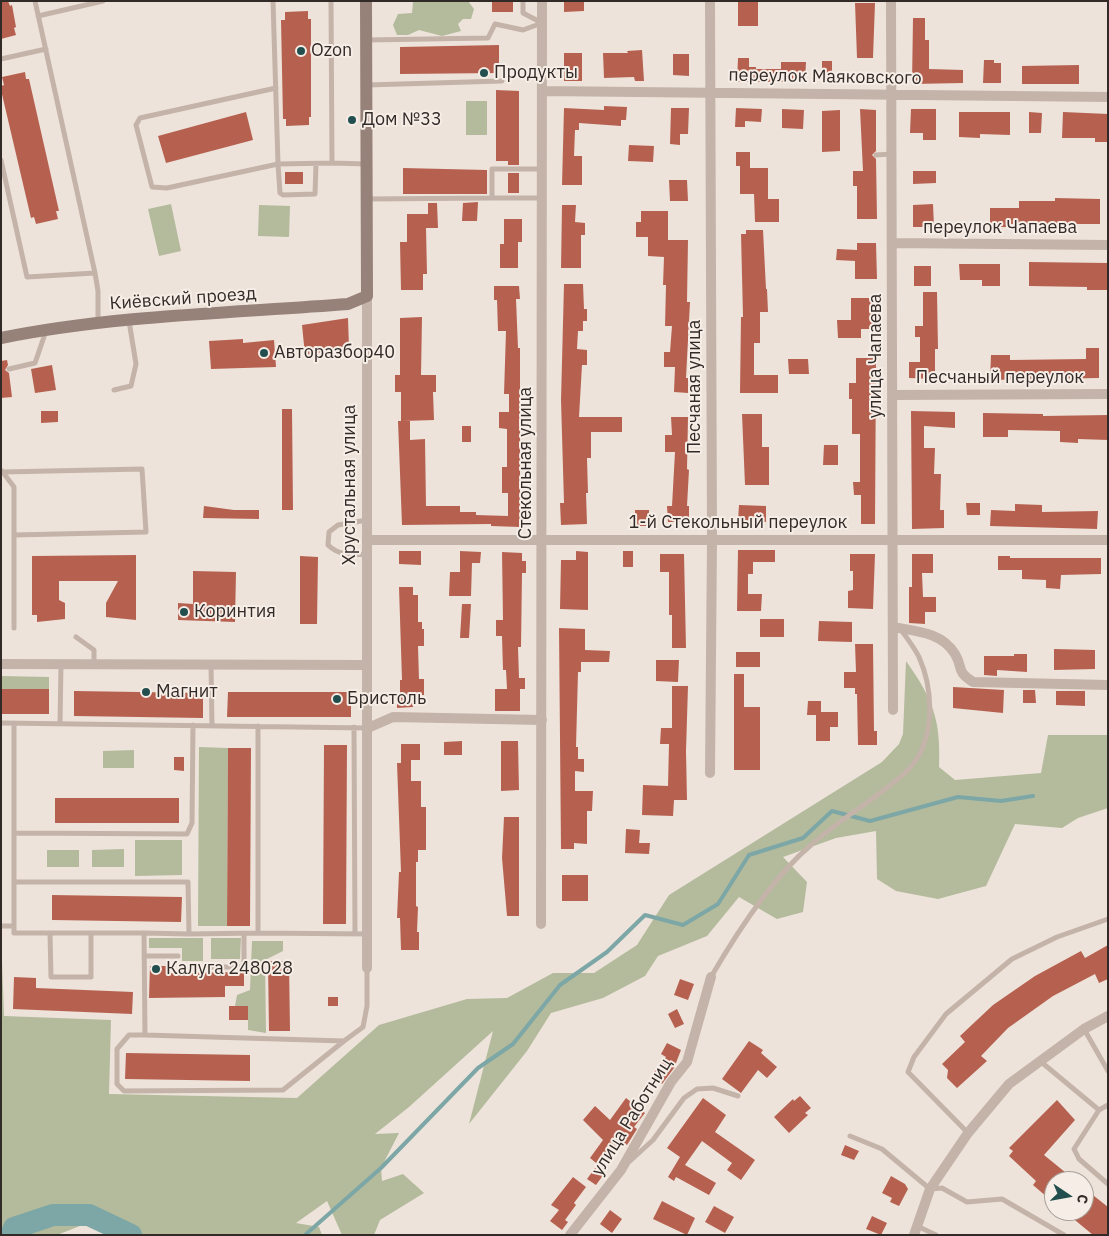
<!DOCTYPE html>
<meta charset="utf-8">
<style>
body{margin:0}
#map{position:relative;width:1109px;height:1236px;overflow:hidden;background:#eee3da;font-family:"IBM Plex Sans",sans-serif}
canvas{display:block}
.frame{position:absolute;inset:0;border:2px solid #322a27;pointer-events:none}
.north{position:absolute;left:1044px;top:1171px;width:50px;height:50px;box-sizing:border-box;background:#f6eee6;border:1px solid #a8a09a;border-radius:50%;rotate:102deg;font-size:14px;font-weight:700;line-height:20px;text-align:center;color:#322a27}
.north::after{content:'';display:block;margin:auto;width:18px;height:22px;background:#224e4e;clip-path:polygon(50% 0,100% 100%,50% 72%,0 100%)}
</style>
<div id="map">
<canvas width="1109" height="1236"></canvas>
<div class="frame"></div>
<div class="north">С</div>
</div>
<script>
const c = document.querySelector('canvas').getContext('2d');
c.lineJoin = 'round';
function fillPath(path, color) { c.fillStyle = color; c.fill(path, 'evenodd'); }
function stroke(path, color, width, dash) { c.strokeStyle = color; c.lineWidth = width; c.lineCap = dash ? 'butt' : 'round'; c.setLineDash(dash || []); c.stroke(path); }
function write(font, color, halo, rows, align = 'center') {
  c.font = font + ' "IBM Plex Sans",sans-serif'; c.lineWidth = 4; c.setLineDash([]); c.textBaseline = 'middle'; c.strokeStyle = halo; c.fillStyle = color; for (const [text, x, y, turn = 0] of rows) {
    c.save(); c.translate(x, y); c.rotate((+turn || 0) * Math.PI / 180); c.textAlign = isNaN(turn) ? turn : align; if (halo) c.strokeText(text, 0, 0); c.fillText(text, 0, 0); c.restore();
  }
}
const green = new Path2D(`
 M409,1H468L474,9L471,19H463L458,24L461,31L442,36L419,30L408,35H397L393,25L398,14L412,13L413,2Z
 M466,101H487V135H466Z
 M171,204L181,251L159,256L148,209Z
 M259,205L290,206L289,237L258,236Z
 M906,661C933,699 941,720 939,767L955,780L1041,773L1048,735H1108V808L1078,818L1062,828L1015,824L986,886L938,899L896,891L877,879L876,831L836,838L783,857L807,882L803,912L777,919L739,897L707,936L658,956L645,976L603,998L551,1013L527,1051L469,1124L493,1031L409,1107L375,1134L399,1133L381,1168L382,1181L403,1174L424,1193L380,1220L374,1235H342L327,1201L296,1223L319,1227L322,1235H113L85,1224L57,1235H1V933L4,1016L111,1020L109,1094L297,1098L379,1025L467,999L507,998L553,973H594L637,945L669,895L882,762L899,744L903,734Z
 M1,676L49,677V689H1Z
 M199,747L228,748L227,926H198Z
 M134,750V768H103V751Z
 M135,840H182V875L135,876Z
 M124,849V867H92V850Z
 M47,850H79V867H47Z
 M149,938H203V961H182V948H149Z
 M211,938H241L240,959H211Z
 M252,941H283V951L265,960L266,1033L248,1030V1007L235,1006L237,995L250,990Z`);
const stream = new Path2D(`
 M305,1235L381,1168L478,1068L513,1044L560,985L607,952L645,915L683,925L718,904L749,855L803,838L832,811L870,821L958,797L1001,801L1033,796`);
const river = new Path2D(`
 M11,1235L14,1228L53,1215H89L131,1235`);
const building = new Path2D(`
 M1,1H8L10,6L12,5L16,27L14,28L16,35L1,39Z
 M492,1H513V12H492Z
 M564,1H584V11L564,12Z
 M738,1H758V26H738Z
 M855,3H875L873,58H857Z
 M308,11V19H311V117H309V125L286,126V119H283L281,20H285V12Z
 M913,18H925V40H929V69L963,70V83L912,84Z
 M499,45V73L400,74V47Z
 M642,50L644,81H635L634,77L604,78L603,53H628L627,51Z
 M564,53H582V81H564Z
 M673,54H689V76L673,75Z
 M738,58H749V67H756V69H781V62H806L805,82H737Z
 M984,60H994V63H1001V83H983Z
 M822,61H832V83H822Z
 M1079,65V84H1022V66Z
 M25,72L26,79H29L59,211H56L58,219L36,224L34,217L31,218L1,90V86L4,85L2,77Z
 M496,90L519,91V165H508V161H496Z
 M604,106L627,107L626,120H621V126L579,123V130H575L574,156H582V185H562L564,108L604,110Z
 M671,108H689L688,134H680V145L670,144Z
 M736,108L762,109L761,122L745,121V127H735Z
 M782,109L804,110L803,129L782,128Z
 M860,109L876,110V151L872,155L876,159L877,219H857V186H853V171H863Z
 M911,109H936V140H923V133H910Z
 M840,110V151L822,152V111Z
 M246,112L253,140L166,163L158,136Z
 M959,112H1010V135L980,134V138L959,137Z
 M1029,112L1042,113L1041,133H1029Z
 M1063,112L1108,114V142H1095V138H1062Z
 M629,145L654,146L653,162L628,161Z
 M736,152H750V168H768V199H779V222H755L754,194H740V166H736Z
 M403,168L487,170V194H403Z
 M913,171H936V183L913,184Z
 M285,172H303V184H285Z
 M508,173H519V193H508Z
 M669,180H687L688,201H670Z
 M1055,198L1100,199V224H1007V227H990V208H1019V201H1055Z
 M478,202L477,221H462L463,203Z
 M428,203H437L438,228H426L427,274H423V290H401L400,242H407V214H428Z
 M933,204L934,227H913V205Z
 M562,205H576L575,222L585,223V235H581V268H561Z
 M641,211H668V240H688L687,302H690L686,378H688V393L674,392L675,367H664V352H670L672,326H665L666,285H663L664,257L648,256V237H636V222H641Z
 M504,219H522V242H518V268H500V244H504Z
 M746,230H763L766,289H767L768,312H760V343H754V375H778V393H740L741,317H743L741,234H746Z
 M857,243H876L877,279H855V261L836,260L837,249L857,250Z
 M1029,262L1108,263V290H1087V287L1029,286Z
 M959,264H1000V286H982V280H960Z
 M914,266H931V286H914Z
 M564,284H583L584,309H587V321H583V331H578L577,349L587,350V365H582L579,417H622V432H591V458H587L588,493H586L587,524L561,525L560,503H564L561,400Z
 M494,286H519L520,299H516L518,348H520V527L491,526V524L402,525L398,421H401V392H395V375H400V318L422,317L421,375H436V392H433L434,420L403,421H410V440L425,439L426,506H460V512H476V515L508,516V493H502V467H507V429L499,428V412H509V394H504L506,331H498L497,300H494Z
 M923,292H937L938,349H935V379L909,378V362H920V337H915V326H923Z
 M851,298H876L875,329H861V338H838L837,320H851Z
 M348,318L349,348L305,355L302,325Z
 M243,339V343L274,340L276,367L211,369L209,341Z
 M1086,348H1099V378L990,380L991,355H1010V360L1086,359Z
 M856,358H876L875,524H861V495H854L853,482H860V434H852V399H849V383H856Z
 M788,359H808L809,374H789Z
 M7,360L8,365L5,370L9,373L12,397L1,398V361Z
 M52,365L56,390L35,393L31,369Z
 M282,409H292L293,510H282Z
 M41,411H58V422L41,423Z
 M911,411L955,412V428L924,426V448H935L934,474H941L940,510H944V528L912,529Z
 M983,413L1043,414V416L1108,415V440L1078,439V443L1060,442V431L1008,430V437H983Z
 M742,414H762V447H769V485H745Z
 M671,417H688L687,469L689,470L687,506H689V522H668L667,506H672L675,452H665V435H672Z
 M462,426H471V442H462Z
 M824,445H838V465H823Z
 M966,503H980V515H967Z
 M1015,504L1042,505V512L1098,511L1097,529L990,526L991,510L1015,511Z
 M739,505L766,506V522L738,521Z
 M204,506L234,510H259V519L203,518Z
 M635,510H649V526H635Z
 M738,550H775V562H753V574H748V594H762L761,611H737Z
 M399,551H421V565L399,564Z
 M460,551L481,552L480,563H472L471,596H449L450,572H460Z
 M576,551L588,552V610L560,609L561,560H576Z
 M623,551H633V567H623Z
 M502,552L522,553V561H526V573H522L521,647H518L519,678H525V689H520V711H495V689H507L506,670H503L502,636H496V620H503Z
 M660,554H684L686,648H672V615H669V572H660Z
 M850,554H875L873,609L848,608V591L853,590V571H850Z
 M912,554H933V573H922L923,597H936V612H925V624L909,623V587H912Z
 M136,555V620L106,617V603L118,581H59V600L65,603V619L37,622V615H32V556Z
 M300,556L318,557L317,624H300Z
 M998,556H1010V558H1101V574L1061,575L1060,589L1046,588V580L1022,579V570H998Z
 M193,571L236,572L235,622L178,620V603L193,604Z
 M399,587H413V595H418V622H422V629H424V646H418L419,679H424V695H413V707L397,708V695H400V680H402Z
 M462,604H471L469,638H460Z
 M760,619H784V637H760Z
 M819,621L852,622V642L818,641Z
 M559,628L585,629V650L610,651L609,662H581V672H578L576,747H578V759H584V772L575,771V791H593L592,811H587V844L574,843V849H561Z
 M855,644H873L874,731H877V745H858L857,694H855V688H844V672H856Z
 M1054,649L1095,650V669L1054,670Z
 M736,652H760V667H736Z
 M1014,654H1027V672L997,670V676L984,675V656H1014Z
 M656,660H679L678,682L656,681Z
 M734,674H744V707H760V770H734Z
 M672,686H688L686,751L687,800H674L673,816L642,815L643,785L668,786L669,744H660L661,728H672Z
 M953,687L1004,690L1003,713L953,708Z
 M1,689H49V714H1Z
 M1023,690H1035L1036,703H1023Z
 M74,691L203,693V718L74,716Z
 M1056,691H1085V706L1056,705Z
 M228,692H351V717H227Z
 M808,701H821V712H838V727H830V741H816V715H807Z
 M462,741V755H444V742Z
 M501,741H518L519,790L501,791Z
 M401,744H420V760H411V781H421V807H426V850H418V862H416V906L418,907L417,932H419V950H401L400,918H397L399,872H401L397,763H401Z
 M324,745H347L346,924H323Z
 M228,748H251L250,926H227Z
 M174,757H184V771L174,770Z
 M55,798H179V823H55Z
 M504,817H519V916H507L502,858Z
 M626,829L640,830L639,843H650L649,854L625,853Z
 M562,875H588V901H562Z
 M52,895L182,897L181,922L52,920Z
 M1108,945V979L1099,983L1095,974L1053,996L1008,1028L981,1056L987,1061L957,1088L947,1078L948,1070L942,1064L965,1042L960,1036L993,1005L1035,976L1081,951L1085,958Z
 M268,961H289L290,1031H269Z
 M150,966H169V973L244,972V986H225V997L149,998Z
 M14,977L36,978V988L133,992L132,1014L13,1009Z
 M680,979L694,984L688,1000L674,995Z
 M328,997H338V1006H328Z
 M229,1006H248V1020H229Z
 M677,1009L684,1024L675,1028L668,1014Z
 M749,1041L763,1050L761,1053L777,1067L767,1078L758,1070L741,1093L722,1079Z
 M667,1043L681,1050L674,1068L662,1084L651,1076L666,1057L661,1054Z
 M126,1053L250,1055V1081L125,1079Z
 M800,1096L811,1108L805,1113L808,1115L789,1133L774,1117L793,1099L794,1101Z
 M626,1098L645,1113L634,1127L637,1129L627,1145L621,1140L601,1167L590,1158L603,1140L583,1120L595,1106L610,1120Z
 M703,1098L726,1115L715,1132L755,1160L741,1180L727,1170L732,1163L702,1141L685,1165L716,1183L709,1195L676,1177L674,1181L668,1177L680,1157L667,1148Z
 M1057,1100L1075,1120L1044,1155L1076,1181H1054V1203L1033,1185L1036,1181L1009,1156L1013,1151L1009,1148Z
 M845,1145L859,1151L854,1160L841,1155Z
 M595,1168L604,1174L596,1185L587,1179Z
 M891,1176L905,1184L908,1189L899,1206L890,1202L892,1198L882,1193Z
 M573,1177L586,1187L574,1203L576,1205L565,1220L568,1222L562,1230L550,1221L559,1210L551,1205Z
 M1084,1188L1108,1207V1235H1093L1064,1211H1084Z
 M662,1201L695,1218L687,1235L653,1219Z
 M714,1206L734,1217L725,1233L705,1222Z
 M610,1210L622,1219L612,1233L600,1224Z
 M872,1216L887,1223L881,1235L866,1229Z`);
const lane = new Path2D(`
 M35,1L95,273L98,291V322
 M273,1L278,164L167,188L152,187L136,125L140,118L276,88
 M331,1L332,163L366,164
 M523,1V13L542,23
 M38,16L103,1
 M367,40L488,38L495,24L523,30L542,23
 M1,59L46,49
 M367,85L502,81
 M876,155L891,154
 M1,160L27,277L95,273
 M316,164L315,194L283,195L280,193L278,164L332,163
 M542,169H492V198H542
 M367,199L492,198
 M9,369L35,363L46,331
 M114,390L131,386L136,364L129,321
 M2,471L14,487V628
 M3,472L142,469L146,532L14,535
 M367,520L338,525L329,532L328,545C339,556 353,555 367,554
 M76,637L94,650V663
 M211,664L212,726
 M1,723L368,728
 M14,723V933H144
 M60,724L61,664
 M354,727L355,934
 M14,833L187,834L192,823L193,725
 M14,882H188L189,934L258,933V726
 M1,926H14
 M50,933L51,977H91V933
 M258,933L367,934
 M189,934L144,933L145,1035L344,1041L363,1027L367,1006V968
 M144,956H178
 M208,967H244V934
 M711,977C736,934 773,877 811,845C841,818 878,798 907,771C936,742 934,691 919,657C914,647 906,637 900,628
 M1084,1029L1108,1071
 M145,1035H129L117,1049V1084L124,1091L283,1090L344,1041
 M1040,1061L1099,1110L1074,1149L1079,1159L1108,1184
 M1099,1110L1108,1105
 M968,1133L908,1072L914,1057L946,1014L1012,959L1057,937L1108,919
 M850,1136L882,1149L930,1189L942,1188L967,1202L1002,1199L1064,1235
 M630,1161L653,1140L684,1098L697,1089L713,1088L738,1096
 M917,1226L936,1235`);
const street = new Path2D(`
 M891,1L893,710
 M542,91L1108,97
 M892,243L1108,245
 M367,296V968
 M893,395L1108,394
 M368,540H1108
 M893,627C915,631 942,632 955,654C964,669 955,670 973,682L1108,685
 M1,664L367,665
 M368,728L393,717L542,720
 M710,773L712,539L710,1
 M541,924L542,1
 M570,1235L621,1170L671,1082L687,1062L711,977
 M914,1235L930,1189L968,1133L1009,1084L1084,1029L1108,1016`);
const secondary = new Path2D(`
 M1,338C115,315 233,313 348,304L367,296L366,1`);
const markers = [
 [301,51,5,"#224e4e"],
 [484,73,5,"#224e4e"],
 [352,120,5,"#224e4e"],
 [264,353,5,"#224e4e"],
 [184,612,5,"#224e4e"],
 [146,692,5,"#224e4e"],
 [337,699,5,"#224e4e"],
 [156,969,5,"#224e4e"]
];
const poiNames = [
 ["Ozon",311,51],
 ["Продукты",494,73],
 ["Дом №33",362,120],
 ["Авторазбор40",274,353],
 ["Коринтия",194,612],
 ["Магнит",156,692],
 ["Бристоль",347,699],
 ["Калуга 248028",166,969]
];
const streetNames = [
 ["переулок Маяковского",825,77,1],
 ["переулок Чапаева",1000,228],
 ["Киёвский проезд",183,299,-4],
 ["улица Чапаева",876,356,-90],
 ["Песчаный переулок",1000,378],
 ["Песчаная улица",695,387,-90],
 ["Стекольная улица",526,463,-90],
 ["Хрустальная улица",350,485,-90],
 ["1-й Стекольный переулок",738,523],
 ["улица Работниц",632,1117,-58]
];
fillPath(green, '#b3bb9c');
stroke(stream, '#7da7a6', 4);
stroke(river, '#7da7a6', 22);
fillPath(building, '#b66150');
stroke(lane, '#c4b3a8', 5);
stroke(street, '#c4b3a8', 10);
stroke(secondary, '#97827a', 12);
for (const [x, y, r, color] of markers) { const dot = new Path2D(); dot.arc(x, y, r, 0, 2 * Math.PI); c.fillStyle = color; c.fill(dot); stroke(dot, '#f6eee6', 2); }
write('18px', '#322a27', '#f6eee6', poiNames, 'left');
write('18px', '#322a27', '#f6eee6', streetNames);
</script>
